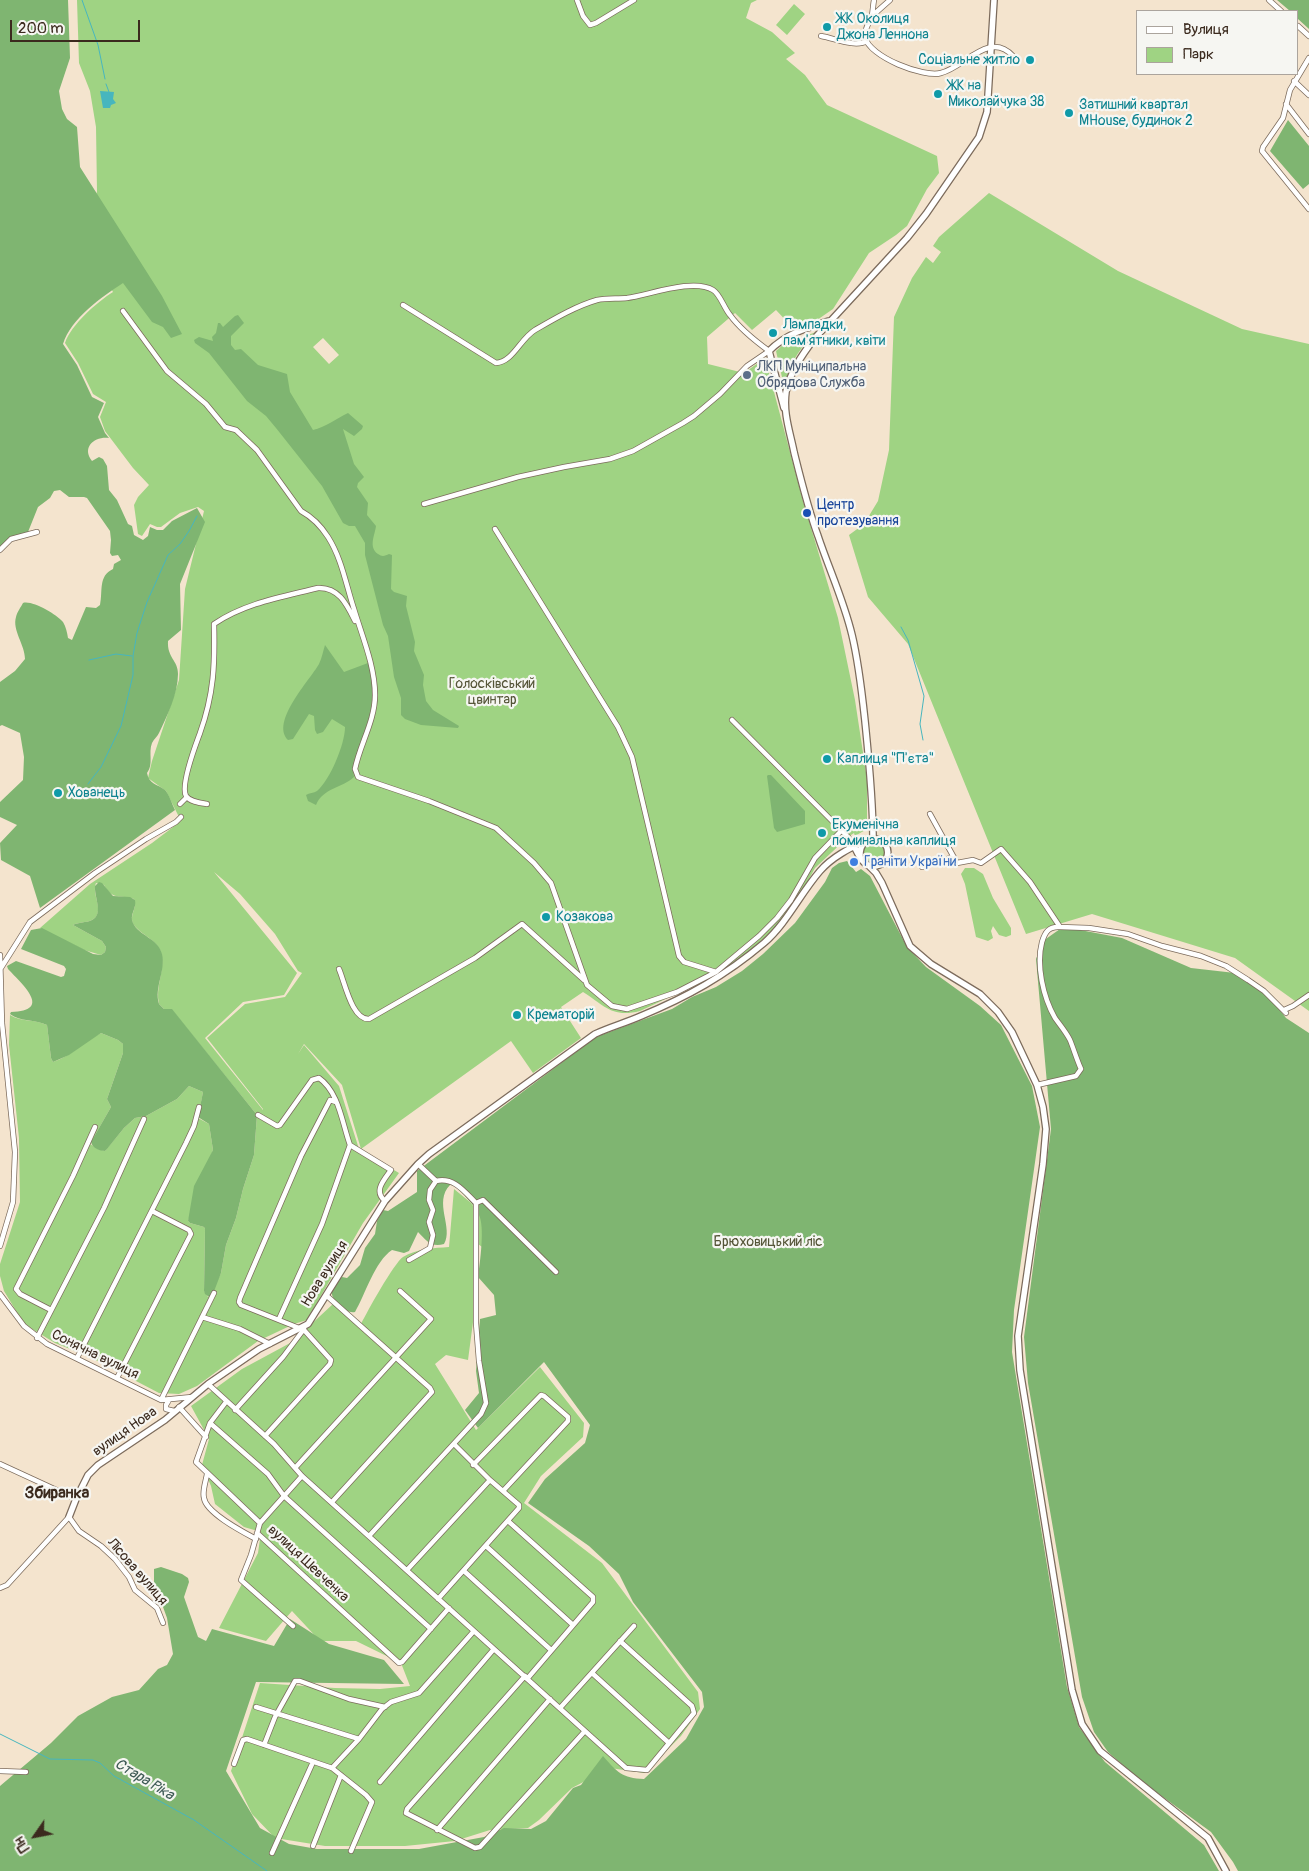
<!DOCTYPE html>
<meta charset="utf-8">
<style>
body{margin:0}
#map{position:relative;width:1309px;height:1871px;overflow:hidden;background:#f4e4ce;font-family:Pangolin,sans-serif}
canvas{display:block}
.legend{position:absolute;left:1136px;top:10px;width:162px;height:65px;box-sizing:border-box;background:#f6f6f2;border:1px solid #aba49d;margin:0;padding:6px 9px;list-style:none;font-size:15px;color:#3b2a1e}
.legend li{display:flex;align-items:center;gap:10px;height:25px}
.legend b{width:25px;border:1px solid #aba49d}
.north{position:absolute;left:10px;top:1811px;width:50px;height:50px;-webkit-text-stroke:4px #f6f6f2;paint-order:stroke;rotate:237deg;font-size:14px;font-weight:700;line-height:20px;text-align:center;color:#3b2a1e}
.north::after{content:'';display:block;margin:auto;width:18px;height:22px;background:#3b2a1e;clip-path:polygon(50% 0,100% 100%,50% 72%,0 100%)}
.scale{position:absolute;left:10px;top:20px;width:130px;height:22px;box-sizing:border-box;border:2px solid #3b2a1e;border-top:0;padding-left:6px;font-size:15px;line-height:18px;white-space:nowrap;color:#3b2a1e;-webkit-text-stroke:4px #f6f6f2;paint-order:stroke}
</style>
<div id="map">
<canvas width="1309" height="1871"></canvas>
<ul class="legend">
<li><b style="height:6px;background:#fff"></b>Вулиця</li>
<li><b style="height:14px;background:#9fd383"></b>Парк</li>
</ul>
<div class="north">Пн</div>
<div class="scale">200 m</div>
</div>
<script>
const c = document.querySelector('canvas').getContext('2d');
c.lineJoin = 'round';
function fillPath(path, color) { c.fillStyle = color; c.fill(path, 'evenodd'); }
function stroke(path, color, width, dash) { c.strokeStyle = color; c.lineWidth = width; c.lineCap = dash ? 'butt' : 'round'; c.setLineDash(dash || []); c.stroke(path); }
function write(font, color, halo, rows, align = 'center') {
  c.font = font + ' Pangolin,sans-serif'; c.lineWidth = 4.5; c.setLineDash([]); c.textBaseline = 'middle'; c.strokeStyle = halo; c.fillStyle = color; for (const [text, x, y, turn = 0] of rows) {
    c.save(); c.translate(x, y); c.rotate((+turn || 0) * Math.PI / 180); c.textAlign = isNaN(turn) ? turn : align; if (halo) c.strokeText(text, 0, 0); c.fillText(text, 0, 0); c.restore();
  }
}
const green = new Path2D(`
 M77,0H757L751,3L746,18L772,32L795,53L786,59L805,75L827,105L937,156L939,173L927,189L907,226L896,235L869,253L833,309L817,320L792,327L776,310L752,330L735,313L707,337L708,364L744,373L765,358L803,501L838,618L855,700L867,779V829L855,836L854,833L848,837L815,868L803,890L780,923L752,949L723,972L640,1011C612,1018 605,1006 583,992L561,1007L581,1038L533,1073L511,1041L361,1149L342,1085L304,1044L298,1054L304,1045L339,1086L359,1149L399,1173L363,1223L307,1320L294,1324L258,1341L197,1386L179,1394L159,1393L90,1357L55,1343L24,1324L4,1291L0,1276V1264L20,1202L19,1138L9,1045L10,1015C21,1022 35,1019 47,1025L51,1058L53,1062C72,1056 84,1040 101,1033L118,1040L123,1044V1053L107,1099L111,1107L90,1144L98,1149L105,1151L124,1128L135,1118L146,1116L177,1099L189,1086L203,1092L198,1118L209,1124L213,1150L188,1221L190,1223L204,1227L205,1229L204,1291L208,1297H209L221,1273L226,1245L236,1218L243,1189L254,1155L257,1115L172,1010L164,1009L159,1004C155,988 164,973 162,957C160,940 143,937 134,925C128,916 138,908 134,899C119,894 113,901 104,885L96,883C91,894 106,913 92,920C86,923 78,922 73,925L102,941L106,947L105,952L101,955L84,950L40,928L90,884L152,843L181,821L166,791L148,778L152,761L179,680L185,589L204,511L198,507L180,513L161,527H157L150,524L142,536L138,534L134,505L138,497L149,485L133,468L105,431L100,417L106,402L93,394L78,363L65,343C71,325 97,302 113,292L98,265L85,220L97,192L96,127L90,91L79,63ZM323,338L339,355L329,364L313,347ZM214,872L240,894L275,934L298,971L302,973L285,997L245,1004L207,1038L263,1109V1110L205,1038L243,1002L284,995L297,973Z
 M794,4L805,14L787,35L776,25Z
 M989,193L1118,271L1242,329L1309,344V1011L1235,958L1092,914L1026,934L908,644L868,597L849,535L864,524L878,501L889,450L894,317L912,278L926,257L933,263L941,252L933,246L939,237Z
 M816,332C798,350 791,362 784,386L776,351L784,344Z
 M880,840L887,856L878,866L862,861L863,843Z
 M965,868H974L983,874L993,898L1011,928V935L1006,937L999,935L993,926L991,931L993,938L988,941L976,937L965,884L961,874Z
 M454,1189L470,1202L539,1289L474,1241L475,1307L468,1360L446,1355L435,1364L476,1430L540,1367L584,1423L583,1437L541,1476L524,1503L602,1563L698,1692L700,1709L681,1736L644,1773L610,1768L572,1788L539,1820L528,1828L490,1830L455,1841L405,1846H325L275,1838L252,1814L231,1771L260,1683L335,1688L380,1689L410,1686L401,1663L356,1641H320L292,1611L266,1641L219,1628L258,1553L261,1532L244,1527L215,1504L211,1486L202,1465L209,1439L191,1406L242,1369L292,1342L333,1304L361,1324C367,1312 394,1263 403,1257C416,1249 434,1248 449,1247Z`);
const forest = new Path2D(`
 M0,0H68L70,58L59,91L62,109L67,119L77,127L80,167L162,296L182,334L171,338L163,327L152,322L123,283C102,297 71,318 63,344L77,365L92,397L104,403L98,417L105,433L109,438C95,436 81,447 92,461L99,457L103,459L107,466L109,490L117,500L128,524L132,526L134,535L143,540L148,536L150,527L157,530H163L172,521L197,508L205,522L180,584L181,630L168,641C167,658 178,660 178,674C178,694 167,716 159,733C157,737 154,739 152,743C148,753 154,764 147,773C149,784 157,784 165,790C169,794 172,804 175,810L40,908L30,876L1,860L0,843L17,825L0,817V802L23,780L24,757L20,733L2,725L0,726V682L15,671L25,659C25,645 12,630 16,617C17,612 21,607 23,603C32,600 56,614 63,622C66,627 67,632 68,638L72,640L86,607L96,608L100,605C103,591 98,576 113,569L114,564L121,560L118,555L112,556L110,553L111,540L110,531L87,498L84,497H69L60,490L54,491L50,498L38,507L28,532L0,547Z
 M1277,0H1309V29L1298,19V11H1290Z
 M1288,120L1309,146V184L1303,189L1270,151Z
 M238,315L244,323L231,336V345L235,350L241,349L258,365L287,374L290,392L313,430C325,427 336,419 348,413L363,426L362,429L354,436L343,429L354,464L364,477L358,483L357,487L368,503L367,515L376,526C375,535 368,547 378,554C382,557 385,556 389,554L392,555L391,589L394,592L407,596L406,606L415,642L414,651L424,675L423,685L426,701L433,710L459,726L458,728L421,725L405,719L401,715V698L394,677L388,636L383,625L365,555V543L355,526H349L343,523L322,486L276,428L266,416L247,401L209,353L195,343L194,340L199,337L213,341L212,337L216,333L218,323H220L223,327L235,316Z
 M325,645L344,672L368,663C380,701 365,732 353,769L354,777C342,788 323,788 316,805L308,801L306,795C309,793 314,793 317,791C330,780 345,744 345,727L332,719L323,732L317,734L315,730L314,716L309,714L293,739L288,740C270,722 310,680 319,664C322,658 323,651 325,645Z
 M768,775H771L805,811V824L777,832L774,828L767,776Z
 M847,861L856,872L861,869L870,876L907,947L926,967L980,1006L1001,1025L1032,1086L1040,1127L1014,1310L1012,1352L1067,1687L1079,1727L1105,1762L1204,1845L1219,1871H0V1786L51,1743L78,1716L112,1697L139,1690L158,1669L167,1665L173,1654L167,1618L154,1582V1569L161,1567L182,1574L188,1578L189,1582L184,1597L198,1637L206,1641L212,1629L274,1646L290,1619L329,1644L384,1660L404,1684L256,1682L226,1771L260,1828L289,1844L317,1849H419L484,1837L504,1828L531,1829L546,1821L573,1788L581,1785L603,1756C617,1772 622,1778 644,1779L686,1739L704,1707L702,1692L633,1602L619,1574L589,1546L528,1503L545,1479L585,1443L590,1425L544,1362L478,1428L465,1410L479,1393L476,1371L480,1319L496,1315L494,1295L478,1277C480,1262 485,1227 479,1215C474,1204 462,1193 454,1185H450C433,1202 454,1228 444,1244C431,1248 426,1240 418,1232L409,1251L404,1253L392,1250C375,1261 365,1295 355,1312C349,1313 346,1310 341,1306C328,1297 329,1285 342,1277L347,1278L360,1265L365,1248L375,1234L377,1221L383,1210L388,1211L417,1192V1171L596,1037L672,1009L692,997L716,987L742,971L763,954L795,923L825,882L832,868L839,863Z
 M99,882L102,883L113,896L130,897L135,900C137,908 129,915 133,923C139,936 158,938 162,954C166,971 154,987 159,1004L164,1009H172L257,1115L254,1155L243,1189L236,1218L226,1245L221,1273L213,1294L209,1297L205,1294L204,1291L205,1229L204,1227L190,1223L188,1221L194,1186L213,1150L209,1124L198,1117L203,1092L189,1086L177,1099L146,1116L135,1118L124,1128L107,1149L105,1151C100,1151 92,1148 91,1142L111,1107L107,1099L123,1053V1044L118,1040L101,1033L69,1055L53,1062L51,1058L47,1025C35,1019 20,1022 10,1014L11,1012C53,1011 23,985 8,969L7,966L16,961L61,977L64,976L66,969L64,966L21,949L31,930L42,928L93,954L101,955L105,952L106,947L102,941L73,925C78,922 86,923 92,920C104,914 94,897 95,886Z
 M1060,929H1075L1122,938L1191,968L1235,973L1248,980L1275,1004L1286,1018L1309,1033V1871H1238L1233,1862L1211,1832L1141,1781L1108,1752L1094,1732L1082,1697L1028,1383L1024,1337L1051,1129L1036,959L1043,941Z`);
const water = new Path2D(`
 M100,91L114,92L113,99L116,103L111,105L110,108H103Z`);
const stream = new Path2D(`
 M82,0L98,45L105,79
 M106,84L109,92
 M901,627L908,640L924,696L920,724L923,740
 M89,660L116,654L132,656
 M88,784L101,767L121,726L133,675V656L137,633L147,602L168,555L180,544L189,531L197,516
 M0,1734L50,1759L93,1760L100,1763L114,1776L194,1820L267,1871`);
const minor = new Path2D(`
 M577,0L583,16L590,25L596,23L634,0
 M874,0C873,5 873,10 872,15C870,23 864,28 865,37C869,57 924,78 941,73C964,68 989,30 1013,56
 M1269,0L1281,11
 M872,16L890,0
 M1298,26L1309,36
 M821,36C834,38 855,48 867,41
 M1309,58L1290,90L1283,118L1263,147L1262,151L1309,209
 M1294,81L1309,95
 M1286,104L1309,134
 M403,305L496,363C513,362 520,339 535,330C554,319 576,306 597,300C607,298 617,299 627,298C649,295 693,278 713,290C720,294 724,308 730,315C740,329 754,340 769,351L747,366L720,394L694,416L683,423L633,451L610,459L564,467L518,477L424,504
 M123,311L167,371L206,404L225,427L236,430L257,450L301,511C312,517 321,526 328,537C342,559 346,585 354,609C362,636 375,666 375,695C375,721 360,744 355,769L358,777L429,801L496,828L534,863L551,883L587,985L612,1006L627,1009L677,992L716,972L759,936L777,918L791,900L815,858L841,831
 M495,529L618,727L632,757L679,956L684,962L716,972
 M0,550L11,539L37,532
 M732,720L848,837L854,846
 M180,804L187,797
 M207,804C200,803 190,802 186,796C180,785 196,744 200,733C214,694 215,664 214,624C245,603 282,597 318,588C339,587 347,605 355,621
 M930,814L957,863L973,860L981,863L1001,849L1030,882L1060,927L1089,928L1128,934L1162,946L1201,956L1226,966L1248,980L1264,991L1286,1013
 M922,867L953,857
 M0,955L2,1023L15,1152L13,1202L0,1246
 M1,968L30,922L95,873L146,839L176,822L181,817
 M339,969C345,983 352,1020 369,1019L475,958L522,924L584,980
 M1284,1010L1293,1006L1309,995
 M1037,1085L1076,1076L1081,1069C1077,1060 1074,1050 1070,1040C1066,1032 1060,1025 1055,1018C1043,997 1036,965 1042,942C1045,932 1049,926 1060,927
 M258,1115L277,1126L280,1125L312,1080L319,1078C339,1092 342,1123 350,1145L391,1170C384,1180 373,1191 385,1201
 M418,1164L436,1181C454,1177 464,1191 476,1203L483,1200L556,1272
 M409,1260L430,1248L433,1235L429,1222L433,1210L429,1200L430,1190L436,1181
 M0,1294L24,1326L47,1344L161,1400L192,1397
 M327,1296L430,1388L432,1392L332,1502
 M51,1310L20,1294L16,1289L73,1176L95,1127
 M202,1317L240,1329L270,1344
 M279,1319L322,1224L350,1145
 M37,1338L104,1208L144,1119
 M77,1358L186,1143L194,1126L199,1107
 M117,1378L191,1234L189,1230L152,1211
 M208,1384L274,1444L302,1476L626,1768L647,1770L694,1713L692,1706L620,1641
 M161,1400L214,1293
 M169,1400L166,1405V1409L174,1411
 M226,1402L210,1423L196,1462L260,1523
 M179,1407L206,1437
 M235,1410L283,1357L304,1329
 M210,1423L268,1474L284,1496L431,1629
 M265,1436L330,1364L331,1360L304,1330L241,1305L239,1302L240,1298L301,1156L328,1104L330,1100L336,1102
 M0,1464L76,1499
 M473,1465L541,1395L544,1396L568,1417V1421L503,1491
 M295,1468L431,1319L400,1291
 M207,1474C206,1481 202,1491 204,1498C206,1513 243,1532 256,1539
 M508,1521L593,1597V1602L527,1679
 M257,1533L399,1663L402,1662L449,1608
 M369,1536L481,1414L486,1403L479,1361L476,1323V1203
 M486,1546L573,1625
 M407,1570L490,1480L454,1444
 M464,1571L551,1650
 M0,1588L7,1585L69,1517L79,1531L101,1546L115,1559L129,1577L135,1590L157,1608L163,1623
 M438,1599L519,1508V1505L490,1480
 M293,1626L241,1580L251,1555L260,1523L302,1476
 M592,1673L669,1743
 M525,1676L407,1809L406,1813L475,1848L480,1847L585,1731
 M256,1707L359,1739L382,1709L391,1702L419,1693L474,1631
 M560,1708L634,1626
 M264,1745L275,1717L295,1681H300L349,1699L385,1707
 M234,1764L243,1740L247,1739L332,1768L359,1739
 M332,1768L366,1795L372,1802L351,1851
 M0,1771L26,1772
 M380,1782L494,1649
 M437,1830L550,1699
 M313,1846L341,1775
 M272,1853L313,1762`);
const tertiary = new Path2D(`
 M784,408L769,351C786,334 806,328 829,321
 M873,838C873,799 869,761 865,721C862,693 859,664 852,635C844,601 829,569 818,536C808,509 801,480 794,452C790,432 783,413 786,392C790,372 802,355 814,339L907,238L926,214L979,137L987,112L994,0
 M854,846C859,856 865,871 879,865C883,864 886,861 887,857C893,836 859,830 860,856
 M869,866L876,873L882,883L910,946L931,964L980,994L998,1012L1012,1032L1037,1085L1043,1107L1046,1129L1043,1164L1018,1336L1020,1370L1072,1690L1082,1724L1100,1751L1208,1838L1226,1871
 M69,1517L76,1499L88,1475L98,1465L165,1420L208,1384L259,1349L308,1324L385,1201L418,1164L429,1154L595,1034C610,1027 625,1023 641,1016C687,997 725,976 764,943C787,923 800,894 820,871C832,857 850,848 867,840`);
const markers = [
 [827,27,5,"#0f9aa8"],
 [1030,60,5,"#0f9aa8"],
 [938,94,5,"#0f9aa8"],
 [1069,113,5,"#0f9aa8"],
 [773,333,5,"#0f9aa8"],
 [747,375,5,"#5c6f8a"],
 [807,513,5,"#1a4fb4"],
 [827,759,5,"#0f9aa8"],
 [58,793,5,"#0f9aa8"],
 [822,833,5,"#0f9aa8"],
 [854,862,5,"#3f7fe0"],
 [546,917,5,"#0f9aa8"],
 [517,1015,5,"#0f9aa8"]
];
const cultureNames = [
 ["ЖК Околиця",837,19],
 ["Джона Леннона",837,35],
 ["Соціальне житло",1020,60,"right"],
 ["ЖК на",948,86],
 ["Миколайчука 38",948,102],
 ["Затишний квартал",1079,105],
 ["MHouse, будинок 2",1079,121],
 ["Лампадки,",783,325],
 ["пам'ятники, квіти",783,341],
 ["Каплиця \"П'єта\"",837,759],
 ["Хованець",68,793],
 ["Екуменічна",832,825],
 ["поминальна каплиця",832,841],
 ["Козакова",556,917],
 ["Крематорій",527,1015]
];
const serviceNames = [
 ["ЛКП Муніципальна",757,367],
 ["Обрядова Служба",757,383]
];
const transitNames = [
 ["Центр",817,505],
 ["протезування",817,521]
];
const parkNames = [
 ["Голосківський",492,684],
 ["цвинтар",492,700],
 ["Брюховицький ліс",768,1242]
];
const shopNames = [
 ["Граніти України",864,862]
];
const streetNames = [
 ["Нова вулиця",325,1274,-58],
 ["Сонячна вулиця",95,1355,26],
 ["вулиця Нова",125,1432,-35],
 ["вулиця Шевченка",308,1564,43],
 ["Лісова вулиця",137,1572,49]
];
const waterNames = [
 ["Стара Ріка",144,1780,31]
];
const quarterNames = [
 ["Збиранка",57,1494]
];
fillPath(green, '#9fd383');
fillPath(forest, '#7fb571');
fillPath(water, '#47b6be');
stroke(stream, '#47b6be', 1);
stroke(minor, '#7c6b5c', 6);
stroke(tertiary, '#7c6b5c', 8);
stroke(minor, '#fff', 4.5);
stroke(tertiary, '#fff', 5.5);
for (const [x, y, r, color] of markers) { const dot = new Path2D(); dot.arc(x, y, r, 0, 2 * Math.PI); c.fillStyle = color; c.fill(dot); stroke(dot, '#f6f6f2', 2); }
write('14px', '#0d838f', '#f6f6f2', cultureNames, 'left');
write('14px', '#4e5e75', '#f6f6f2', serviceNames, 'left');
write('14px', '#164399', '#f6f6f2', transitNames, 'left');
write('14px', '#545437', '#f6f6f2', parkNames);
write('14px', '#366cbe', '#f6f6f2', shopNames, 'left');
write('14px', '#3b2a1e', '#f6f6f2', streetNames);
write('italic 15px', '#3f5b56', '#f6f6f2', waterNames);
write('bold 16px', '#3b2a1e', '#f6f6f2', quarterNames);
</script>
